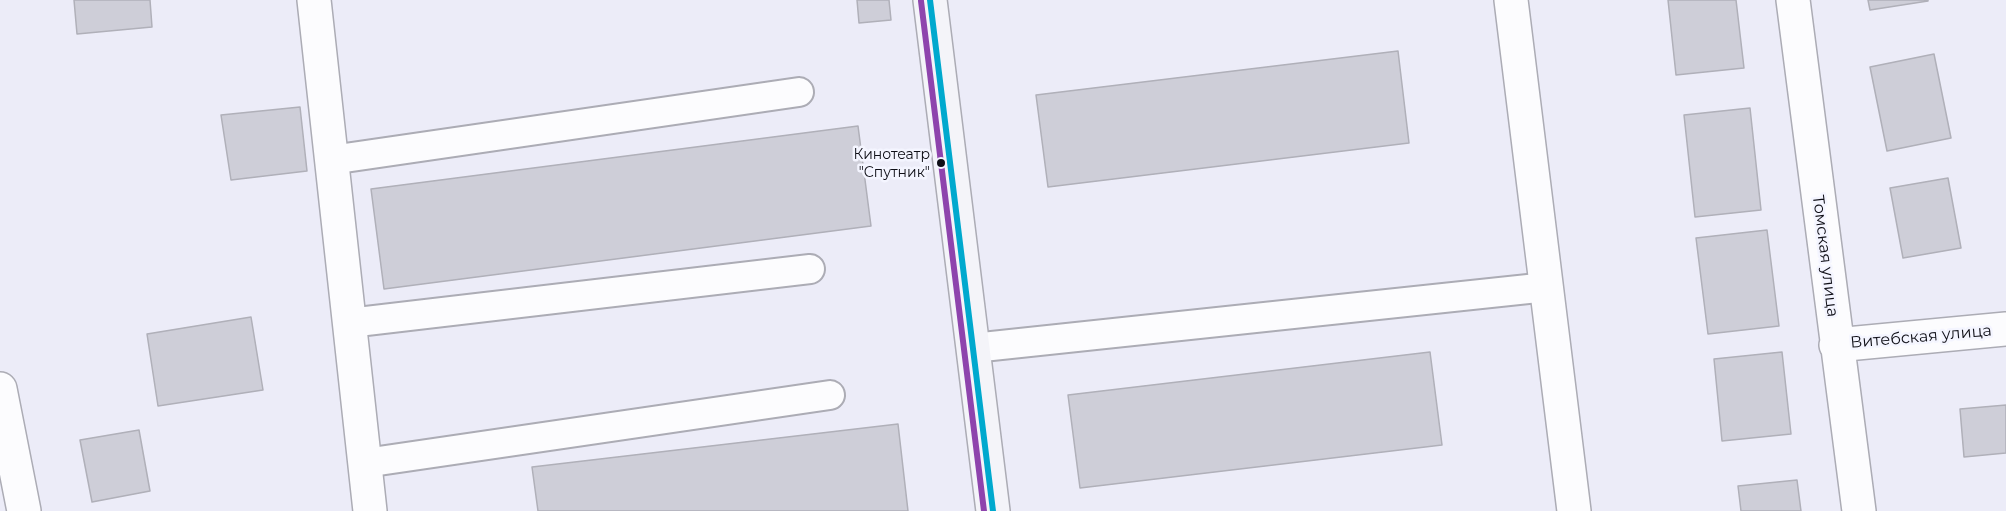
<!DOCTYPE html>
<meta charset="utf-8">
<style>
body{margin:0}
canvas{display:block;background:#ececf8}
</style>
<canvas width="2006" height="511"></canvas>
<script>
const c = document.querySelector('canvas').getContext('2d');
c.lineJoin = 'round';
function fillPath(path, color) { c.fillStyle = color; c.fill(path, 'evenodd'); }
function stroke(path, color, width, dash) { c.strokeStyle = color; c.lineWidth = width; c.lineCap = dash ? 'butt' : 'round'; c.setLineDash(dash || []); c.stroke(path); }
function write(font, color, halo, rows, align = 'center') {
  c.font = font + ' Montserrat,sans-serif'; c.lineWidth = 5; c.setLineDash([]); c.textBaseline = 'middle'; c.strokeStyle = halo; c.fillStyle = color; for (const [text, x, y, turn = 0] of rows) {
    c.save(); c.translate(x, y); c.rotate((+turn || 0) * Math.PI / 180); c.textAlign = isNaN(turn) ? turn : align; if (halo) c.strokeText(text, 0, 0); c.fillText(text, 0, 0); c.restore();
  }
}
const building = new Path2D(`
 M74,0H150L152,27L77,34Z
 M857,0H889L891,20L859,23Z
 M1668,0H1736L1744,68L1676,75Z
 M1868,0H1928V1L1870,10Z
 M1398,51L1409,143L1048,187L1036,95Z
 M1934,54L1951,138L1887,151L1870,67Z
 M300,107L307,171L231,180L221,115Z
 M1750,108L1761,210L1695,217L1684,115Z
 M858,126L871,226L384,289L371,189Z
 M1948,178L1961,248L1903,258L1890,188Z
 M1767,230L1779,326L1708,334L1696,238Z
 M251,317L263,390L158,406L147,334Z
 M1430,352L1442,445L1080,488L1068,395Z
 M1782,352L1791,434L1722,441L1714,359Z
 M2006,405V453L1964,457L1960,409Z
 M898,424L908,511H538L532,467Z
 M139,430L150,491L92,502L80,440Z
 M1797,480L1801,511H1741L1738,486Z`);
const service = new Path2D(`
 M331,160L799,92
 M349,323L810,269
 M973,348L1547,287
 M365,463L830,395`);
const minor = new Path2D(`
 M314,0L370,511
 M1511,0L1574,511
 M1793,0L1859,511
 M1836,345L2006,329
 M0,389L24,511`);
const secondary = new Path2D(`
 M930,0L993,511`);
const bus1 = new Path2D(`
 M930,0L993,511`);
const bus2 = new Path2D(`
 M921,1L984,511`);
const markers = [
 [941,163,5,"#0e0e16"]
];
const busNames = [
 ["Кинотеатр",930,155],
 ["\"Спутник\"",930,173]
];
const streetNames = [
 ["Томская улица",1825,256,83],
 ["Витебская улица",1921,337,-5]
];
fillPath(building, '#ceced8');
stroke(building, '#b0b0b9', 1.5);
stroke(service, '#acacb5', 32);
stroke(minor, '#acacb5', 36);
stroke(secondary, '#acacb5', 36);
stroke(service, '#fcfcfe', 28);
stroke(minor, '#fcfcfe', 33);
stroke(secondary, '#f4f4f9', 33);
stroke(bus1, '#00a9ce', 6);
stroke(bus2, '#8e44ad', 6);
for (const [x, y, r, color] of markers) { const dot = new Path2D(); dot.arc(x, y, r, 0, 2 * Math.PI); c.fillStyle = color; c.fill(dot); stroke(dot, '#f4f5ff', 2); }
write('14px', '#0e0e16', '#f4f5ff', busNames, 'right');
write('16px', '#0e0e16', '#f4f5ff', streetNames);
</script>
